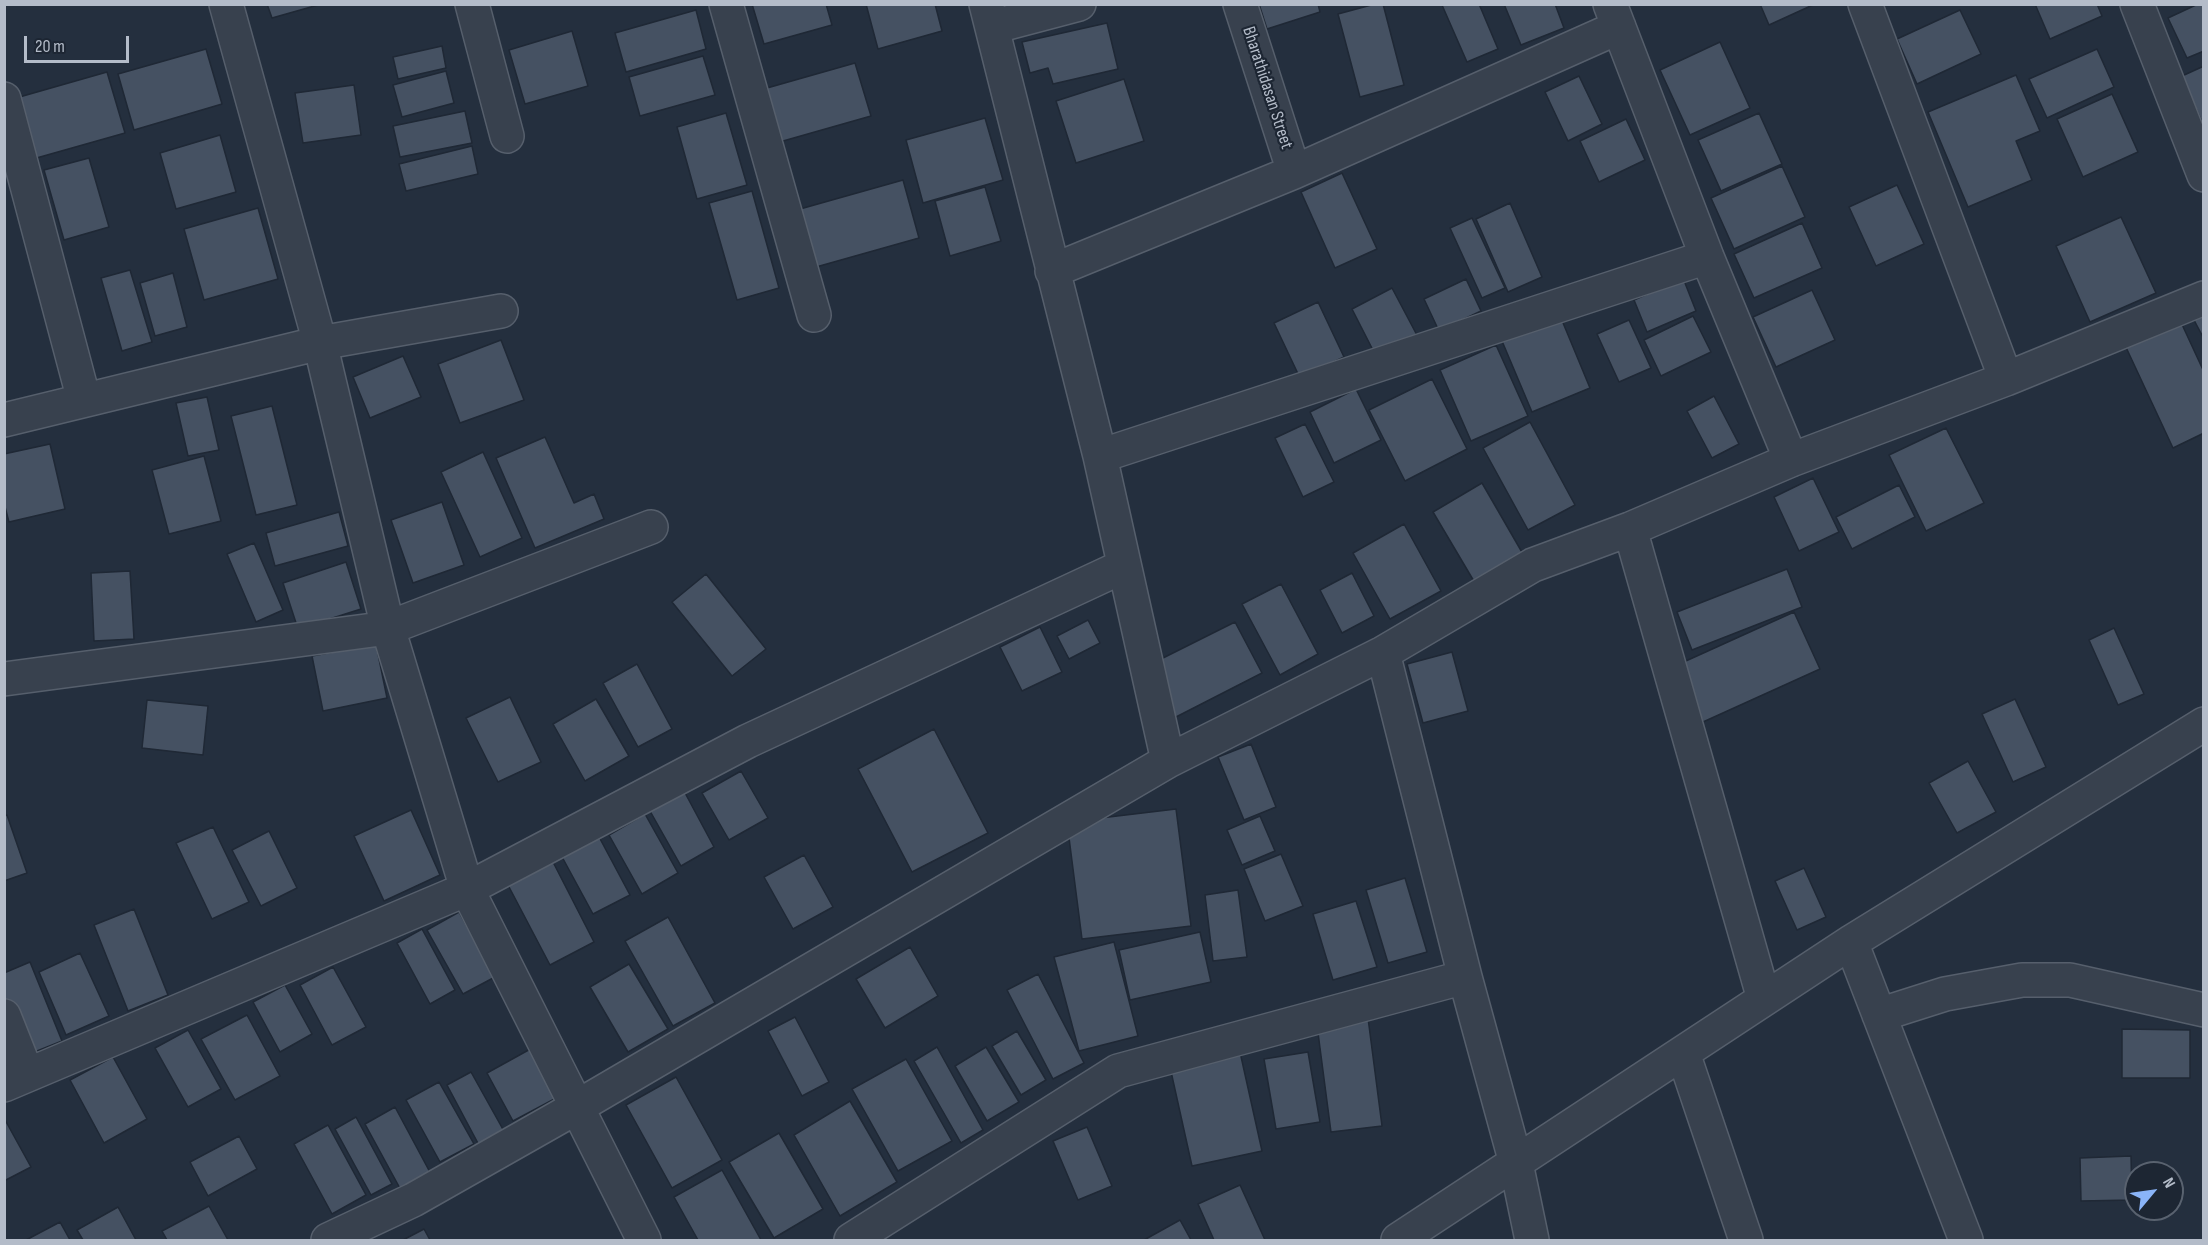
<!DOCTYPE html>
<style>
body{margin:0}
#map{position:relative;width:2208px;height:1245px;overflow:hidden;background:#242f3e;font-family:"Sofia Sans Condensed",sans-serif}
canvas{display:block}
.frame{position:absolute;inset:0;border:6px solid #b4bcc9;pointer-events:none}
.north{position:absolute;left:2124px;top:1161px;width:60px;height:60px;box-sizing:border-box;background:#1d2633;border:2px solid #59626f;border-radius:50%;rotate:61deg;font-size:16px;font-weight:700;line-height:24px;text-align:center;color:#b4bcc9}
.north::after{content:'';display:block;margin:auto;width:21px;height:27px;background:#8ab4f8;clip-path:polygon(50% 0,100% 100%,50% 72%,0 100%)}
.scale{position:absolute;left:24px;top:36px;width:105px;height:27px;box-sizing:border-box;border:3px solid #b4bcc9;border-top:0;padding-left:8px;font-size:18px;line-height:21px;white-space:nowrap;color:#b4bcc9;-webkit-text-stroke:4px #1d2633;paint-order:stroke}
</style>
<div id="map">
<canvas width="2208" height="1245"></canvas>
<div class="frame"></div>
<div class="north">N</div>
<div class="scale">20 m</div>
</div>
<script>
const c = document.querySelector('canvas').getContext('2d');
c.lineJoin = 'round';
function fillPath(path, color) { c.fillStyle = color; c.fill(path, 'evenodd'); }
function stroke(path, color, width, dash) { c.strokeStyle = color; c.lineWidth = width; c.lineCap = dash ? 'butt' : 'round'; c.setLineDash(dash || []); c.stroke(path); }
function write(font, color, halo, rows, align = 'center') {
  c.font = font + ' "Sofia Sans Condensed",sans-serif'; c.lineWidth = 4.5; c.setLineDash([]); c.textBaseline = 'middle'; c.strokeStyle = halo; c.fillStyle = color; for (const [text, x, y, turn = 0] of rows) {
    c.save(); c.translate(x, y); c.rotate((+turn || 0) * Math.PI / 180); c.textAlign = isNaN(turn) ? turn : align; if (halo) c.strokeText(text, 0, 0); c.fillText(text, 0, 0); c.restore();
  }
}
const building = new Path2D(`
 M267,4H318V5L272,18Z
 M752,4H826L832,25L764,44Z
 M866,4H935L942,31L878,49Z
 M1259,4H1318L1320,12L1267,29Z
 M1375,4H1383L1404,85L1360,97L1338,14Z
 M1444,4H1479L1498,49L1467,62L1442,5Z
 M1504,4H1555L1564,28L1521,45Z
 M1760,4H1815L1769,25Z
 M2035,4H2097L2102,16L2050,39Z
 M2198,4H2204V51L2187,58L2168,18Z
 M696,10L706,49L626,72L615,33Z
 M1960,10L1981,54L1917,84L1897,39Z
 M1107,23L1118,69L1053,84L1048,68L1030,73L1022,42Z
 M572,31L588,86L525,104L509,50Z
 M1720,42L1750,108L1690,135L1660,70Z
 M442,46L446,68L398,79L393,57Z
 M206,49L222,104L134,130L118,74Z
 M2097,49L2114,87L2047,118L2029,79Z
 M703,56L715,95L640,116L629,77Z
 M855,63L871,116L769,145L753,92Z
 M2204,66V121L2202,122L2182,76Z
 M446,71L454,103L402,117L393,85Z
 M107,72L125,133L33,159L16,98Z
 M2016,75L2040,131L2016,141L2032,180L1968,207L1928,112Z
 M1579,76L1602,124L1568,141L1545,92Z
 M1124,79L1144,141L1076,163L1056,101Z
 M354,85L361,135L303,143L295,93Z
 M2112,94L2138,152L2083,177L2057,119Z
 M465,111L472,143L400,157L393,126Z
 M726,113L747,185L697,199L677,127Z
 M1759,113L1782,164L1721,191L1698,140Z
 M985,118L1003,180L923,203L906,140Z
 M1626,119L1645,160L1599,182L1580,141Z
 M220,135L236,192L176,209L160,153Z
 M472,146L478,174L406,191L399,164Z
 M89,158L109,227L64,240L44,170Z
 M1782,166L1805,217L1734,249L1711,198Z
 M1342,173L1377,249L1335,268L1301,192Z
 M903,180L919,238L809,269L793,211Z
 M1897,185L1924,244L1876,266L1849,207Z
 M985,187L1001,241L950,256L935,201Z
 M752,191L779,288L737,300L709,203Z
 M1510,203L1542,277L1508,292L1476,219Z
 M258,208L278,279L204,300L184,229Z
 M2121,217L2156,293L2090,322L2056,246Z
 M1472,218L1505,288L1482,298L1450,228Z
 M1802,223L1822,268L1754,298L1734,254Z
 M130,270L152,342L122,351L101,278Z
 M173,273L187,327L155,336L140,283Z
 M1683,278L1696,311L1647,332L1634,300Z
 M1466,279L1481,311L1439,331L1424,299Z
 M1392,288L1419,339L1378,360L1352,309Z
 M1812,290L1835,340L1776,367L1753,317Z
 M1318,302L1344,357L1300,378L1274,323Z
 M2204,315V339L2194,320Z
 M1693,316L1711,352L1661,376L1644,340Z
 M1561,318L1590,388L1532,412L1502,341Z
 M2179,318L2204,372V433L2173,448L2124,343Z
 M1629,320L1651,368L1619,382L1597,334Z
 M501,340L524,400L460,423L438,364Z
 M1496,345L1528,416L1471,441L1440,370Z
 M403,356L421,397L370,418L353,377Z
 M1432,379L1467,449L1405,481L1369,410Z
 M1356,389L1381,440L1334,463L1310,412Z
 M1714,396L1739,444L1712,458L1687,411Z
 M207,397L219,450L188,456L176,403Z
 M272,406L297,505L256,515L231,416Z
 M1530,422L1575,505L1528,530L1483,448Z
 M1305,424L1334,482L1303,497L1275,438Z
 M1946,428L1984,503L1926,531L1889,455Z
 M545,437L574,503L594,494L604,519L535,548L496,458Z
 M50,444L65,509L9,522L4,503V454Z
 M483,452L522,538L480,557L441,472Z
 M204,456L221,521L169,534L152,470Z
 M1813,478L1839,532L1799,551L1774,497Z
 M1482,483L1523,554L1475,583L1433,512Z
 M1899,485L1915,517L1852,549L1836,517Z
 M442,502L464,565L413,583L391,520Z
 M339,512L348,546L275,566L266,533Z
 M1404,524L1441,591L1390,619L1353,553Z
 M254,543L283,610L256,622L227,554Z
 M346,562L361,609L298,629L283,583Z
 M1787,569L1802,607L1692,650L1677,612Z
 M130,571L134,639L94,641L91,573Z
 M1352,573L1374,616L1342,633L1320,590Z
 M706,574L766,649L732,676L672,602Z
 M1281,584L1318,654L1280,675L1242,604Z
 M1794,612L1820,669L1703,722L1677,665Z
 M1088,620L1100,643L1069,659L1057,636Z
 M1235,622L1262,673L1176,717L1149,665Z
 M1040,627L1062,672L1022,691L1000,647Z
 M2114,628L2144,694L2118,705L2089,640Z
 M376,644L387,698L323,711L312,656Z
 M1452,652L1468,711L1423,723L1407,664Z
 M637,664L672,729L638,747L603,683Z
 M510,697L541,762L498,782L466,718Z
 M596,699L629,756L585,781L553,724Z
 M2015,699L2046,767L2013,782L1982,714Z
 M147,700L208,706L203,755L142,748Z
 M934,729L988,833L912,872L858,769Z
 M1251,744L1276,807L1244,820L1218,757Z
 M1968,761L1996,812L1957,833L1929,783Z
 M741,771L768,818L729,840L702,793Z
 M684,791L714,847L681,866L650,811Z
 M1176,809L1191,926L1082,939L1067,822Z
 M411,810L440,875L384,901L354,836Z
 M645,814L678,873L642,894L609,835Z
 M7,815L27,873L4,881V816Z
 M1260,816L1275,851L1242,865L1227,830Z
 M213,827L249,902L212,919L176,843Z
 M269,831L297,888L261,906L232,850Z
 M598,835L630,895L593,914L561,855Z
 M1281,854L1303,906L1265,921L1244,869Z
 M804,855L833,907L793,929L764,877Z
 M553,862L594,942L550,965L508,885Z
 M1804,868L1826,917L1797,930L1775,881Z
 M1405,878L1427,952L1388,963L1366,890Z
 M1238,890L1247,957L1213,961L1205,895Z
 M1356,901L1377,967L1333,980L1313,914Z
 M134,909L168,995L128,1011L94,925Z
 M459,912L495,977L463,994L427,930Z
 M668,917L715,1003L673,1026L625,941Z
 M422,929L455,990L430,1004L397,943Z
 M1200,932L1211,982L1130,1000L1119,950Z
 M1114,942L1138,1036L1079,1051L1054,957Z
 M910,947L938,996L885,1028L856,979Z
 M80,953L109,1016L66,1035L39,972Z
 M30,962L62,1041L27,1055L4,999V973Z
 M629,964L668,1029L628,1052L590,987Z
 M333,967L366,1027L332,1045L300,985Z
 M1038,974L1084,1063L1053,1079L1007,990Z
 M285,985L312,1034L280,1052L253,1002Z
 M247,1015L280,1076L235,1100L201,1039Z
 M795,1017L829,1082L802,1096L768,1031Z
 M1368,1018L1382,1126L1331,1132L1317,1025Z
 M2122,1029L2190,1030V1078H2122Z
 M188,1030L221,1089L188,1107L155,1048Z
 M1017,1031L1046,1080L1021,1095L992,1046Z
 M534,1047L560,1096L513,1121L487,1073Z
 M937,1047L983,1130L961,1143L914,1061Z
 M986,1047L1019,1102L987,1121L955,1066Z
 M1240,1052L1262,1151L1192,1166L1170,1067Z
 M1308,1052L1320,1122L1276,1129L1264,1059Z
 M113,1057L147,1119L104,1143L70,1080Z
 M906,1059L952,1141L898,1171L852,1089Z
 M471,1072L505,1133L480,1147L447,1085Z
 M676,1077L722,1160L672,1188L626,1105Z
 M439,1082L474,1144L440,1162L406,1100Z
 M850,1101L897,1182L840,1216L794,1135Z
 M395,1107L432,1176L402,1192L365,1124Z
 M356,1117L392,1184L371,1195L335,1129Z
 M4,1118L31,1167L4,1181Z
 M328,1125L366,1195L332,1214L294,1144Z
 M1087,1127L1112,1186L1078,1200L1053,1141Z
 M779,1133L823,1209L774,1238L729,1162Z
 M239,1136L257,1169L208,1196L190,1162Z
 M2131,1156L2132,1200L2081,1201L2080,1158Z
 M722,1170L761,1240H698L674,1197Z
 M1240,1185L1265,1240H1214L1198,1204Z
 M209,1206L228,1240H167L162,1231Z
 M118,1207L136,1240H83L77,1230Z
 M1180,1220L1191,1240H1144Z
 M60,1222L70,1240H26Z
 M424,1229L430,1240H403Z`);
const minor = new Path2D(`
 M226,4L320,343L388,628L467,889L644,1240
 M472,4L507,136
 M726,4L814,315
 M986,4L1100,456L1168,761
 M1240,4L1294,172
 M1610,4L1707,257L1791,460
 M1865,4L2006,379
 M2137,4L2204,175
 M992,27L1079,4
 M4,99L84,400
 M1052,271L1294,172L1619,27
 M4,420L320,343L501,311
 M1100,456L1707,257
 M1630,529L1764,999
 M1383,653L1465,977L1516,1163L1532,1240
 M4,679L388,628L651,527
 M1851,942L1966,1240
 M1879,1015L1945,994L2022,980H2070L2204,1010
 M4,1016L27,1074
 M1683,1053L1746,1240
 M4,1085L467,889L748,741L1124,566
 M328,1240L413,1200L577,1107L1168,761L1383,653L1533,565L1630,529L1791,460L2006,379L2204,298
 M851,1240L1118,1071L1465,977
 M1398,1240L1851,942L2204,724`);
const streetNames = [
 ["Bharathidasan Street",1267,88,72]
];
fillPath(building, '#455162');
stroke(building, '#1f2835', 1.5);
stroke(minor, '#565f6c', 36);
stroke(minor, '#38414e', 33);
write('18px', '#b4bcc9', '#1d2633', streetNames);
</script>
